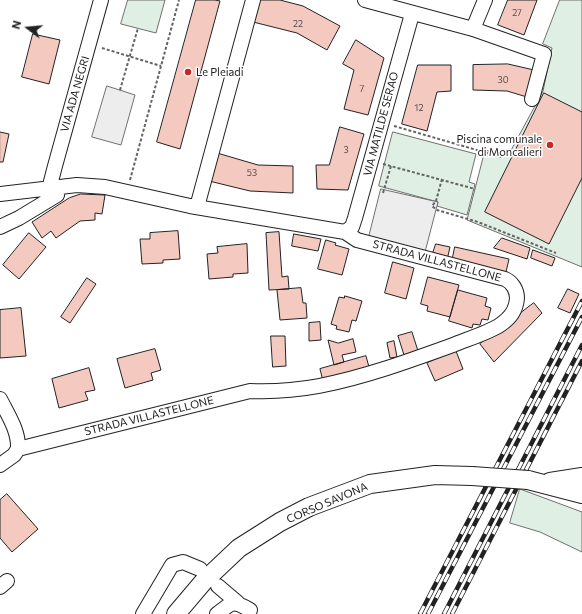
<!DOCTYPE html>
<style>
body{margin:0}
#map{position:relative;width:582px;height:614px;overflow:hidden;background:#fff;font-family:Commissioner,sans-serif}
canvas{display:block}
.north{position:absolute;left:8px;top:8px;width:40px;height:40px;-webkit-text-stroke:3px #fff;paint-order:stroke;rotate:286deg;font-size:11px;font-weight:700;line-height:16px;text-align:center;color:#222}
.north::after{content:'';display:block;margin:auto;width:14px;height:18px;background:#222;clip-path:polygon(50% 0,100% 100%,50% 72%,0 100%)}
</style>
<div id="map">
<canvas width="582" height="614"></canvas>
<div class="north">N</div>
</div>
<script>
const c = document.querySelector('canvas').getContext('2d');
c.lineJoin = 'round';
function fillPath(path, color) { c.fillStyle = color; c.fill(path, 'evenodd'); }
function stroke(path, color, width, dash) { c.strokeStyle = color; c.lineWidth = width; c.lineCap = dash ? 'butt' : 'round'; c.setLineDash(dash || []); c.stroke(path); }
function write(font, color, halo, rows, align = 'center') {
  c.font = font + ' Commissioner,sans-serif'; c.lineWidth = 3; c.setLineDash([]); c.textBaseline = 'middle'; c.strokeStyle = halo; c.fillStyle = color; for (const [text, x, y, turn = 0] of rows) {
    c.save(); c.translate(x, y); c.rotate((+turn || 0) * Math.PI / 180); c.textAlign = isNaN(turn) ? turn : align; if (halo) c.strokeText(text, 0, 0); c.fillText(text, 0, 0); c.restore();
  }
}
const green = new Path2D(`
 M128,0H165L156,33L121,24Z
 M560,0H582V267L467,220L485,150L508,156L543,91L552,48L543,44Z
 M393,132L476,154L469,182L475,184L467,215L437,206L438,202L379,186Z
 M520,489L582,512V552L540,532L510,523Z`);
const parking = new Path2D(`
 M107,86L135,95L121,145L92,137Z
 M381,189L438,202L425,252L369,237Z`);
const building = new Path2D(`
 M196,0H215L220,1L180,149L157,142Z
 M259,0H280L303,6L340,26L327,50L297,33L253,22Z
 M508,0H537L524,35L498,25Z
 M33,34L60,40L49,84L22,77Z
 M356,40L384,58L368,115L344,109L354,70L343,64Z
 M508,64L534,70L527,97L507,91L473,90V65Z
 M418,65H451V91L437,92L427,131L402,124Z
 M544,93L582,112V178L549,244L485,212Z
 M340,127L364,134L348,190L317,189L316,165H329Z
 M0,132L9,134L3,162H0Z
 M217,153L258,165L293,166V193L250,191L209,181Z
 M81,194L105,195L102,214L95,213V220L80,221L56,238L51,231L42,238L32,222L69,198Z
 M178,231L180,259L163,260V263L142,264L140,239H150V233Z
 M279,232L282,277L288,276L289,289L269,290L266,233Z
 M29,233L46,247L19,279L3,265Z
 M294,234L321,239L318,251L292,246Z
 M502,238L530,248L527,259L494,248Z
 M326,240L336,243L335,245L349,249L342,275L318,269Z
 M247,244L248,273L233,274V277L209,279L207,254L218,253L217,247Z
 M436,244L450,247L447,260L432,256Z
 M455,247L509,259L506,272L472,264L452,262Z
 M533,250L555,258L552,266L531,258Z
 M393,262L414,268L406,299L385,293Z
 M428,277L459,285L450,317L427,311L428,306L421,304Z
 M87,278L96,284L70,323L61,317Z
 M301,288L303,303H306L307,318L280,320L277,290Z
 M568,289L579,294L570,313L558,308Z
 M458,290L487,298L485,306L491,308L488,320L482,319L480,325L473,324L472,328L449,321Z
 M345,296L362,301L356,321L352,320L349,332L336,329L337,326L331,324L339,297L344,298Z
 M534,303L542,313L494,362L480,344Z
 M21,308L26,356L0,358V310Z
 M320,322L321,340L309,341V323Z
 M412,332L418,351L404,355L398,336Z
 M271,336H285L286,366L273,367Z
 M353,339L356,352L342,355L344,362L334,365L328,340L338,343Z
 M394,341L397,357L390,358L387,343Z
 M155,349L161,370L151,373L153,380L125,388L117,359Z
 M456,351L463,369L435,381L427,363Z
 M366,356L369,367L323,381L320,369Z
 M89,368L95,390L85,392L88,400L59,408L52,379Z
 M7,494L38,529L12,552L0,538V500Z`);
const path = new Path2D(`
 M102,48L161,66
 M120,90L138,28
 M394,126L501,157
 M383,164L475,189
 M442,179L436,201L432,206L437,210L478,222L556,253
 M130,180L179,0
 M383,193L391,166`);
const minor = new Path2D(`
 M365,0L473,29L544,54L532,99
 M473,29L485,0
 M0,194L77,185L105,187L190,206L345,232L357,240L505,279C512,282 517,290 517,298C516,311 510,318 500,325C490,332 465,340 453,345C409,361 365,377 319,386C297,390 273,392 250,391L18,449
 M49,199V189L55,166L101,0
 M197,207L253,0
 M0,227L19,218L57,195
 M345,232L352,227L355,218L412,14
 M0,399C8,415 19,431 18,449
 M0,465L14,455L18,449
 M218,586L238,603
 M0,587L7,581
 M143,614L172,565L183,562L200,569
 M217,614C233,602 232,600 250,610`);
const major = new Path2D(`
 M528,480L582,494
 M550,482L582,477
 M176,614L204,581L239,548L280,522L309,507L370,484L435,475L472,476`);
const rail = new Path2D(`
 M420,614L582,301
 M428,614L582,317
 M444,614L582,345
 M452,614L582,361`);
const majorBridge = new Path2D(`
 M472,476L528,480`);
const markers = [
 [188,72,4,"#c62828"],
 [550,145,4,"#c62828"]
];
const numberNames = [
 ["27",517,13],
 ["22",298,24],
 ["30",503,80],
 ["7",362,89],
 ["12",419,108],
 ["3",346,150],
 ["53",252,173]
];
const poiNames = [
 ["Le Pleiadi",196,72],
 ["Piscina comunale",542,139,"right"],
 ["di Moncalieri",542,152,"right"]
];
const streetNames = [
 ["VIA ADA NEGRI",75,94,-74],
 ["VIA MATILDE SERAO",381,124,-75],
 ["STRADA VILLASTELLONE",437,261,15],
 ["STRADA VILLASTELLONE",149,416,-14],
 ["CORSO SAVONA",327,503,-23]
];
fillPath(green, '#e0efe3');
stroke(green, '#6f6f6f', 1);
fillPath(parking, '#ededed');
stroke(parking, '#6f6f6f', 1);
fillPath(building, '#f3c9c0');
stroke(building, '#222', 1);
stroke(minor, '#222', 16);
stroke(major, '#222', 20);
stroke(path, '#646464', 2, [3, 2]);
stroke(minor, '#fff', 14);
stroke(major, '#fff', 18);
stroke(rail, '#222', 4.5);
stroke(rail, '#fff', 3, [9]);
stroke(majorBridge, '#222', 20, []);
stroke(majorBridge, '#fff', 18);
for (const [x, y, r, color] of markers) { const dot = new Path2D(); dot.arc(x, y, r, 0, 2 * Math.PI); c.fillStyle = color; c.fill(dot); stroke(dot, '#fff', 1.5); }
write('9px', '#564c4a', null, numberNames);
write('11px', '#222', '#fff', poiNames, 'left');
write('11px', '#222', '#fff', streetNames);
</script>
